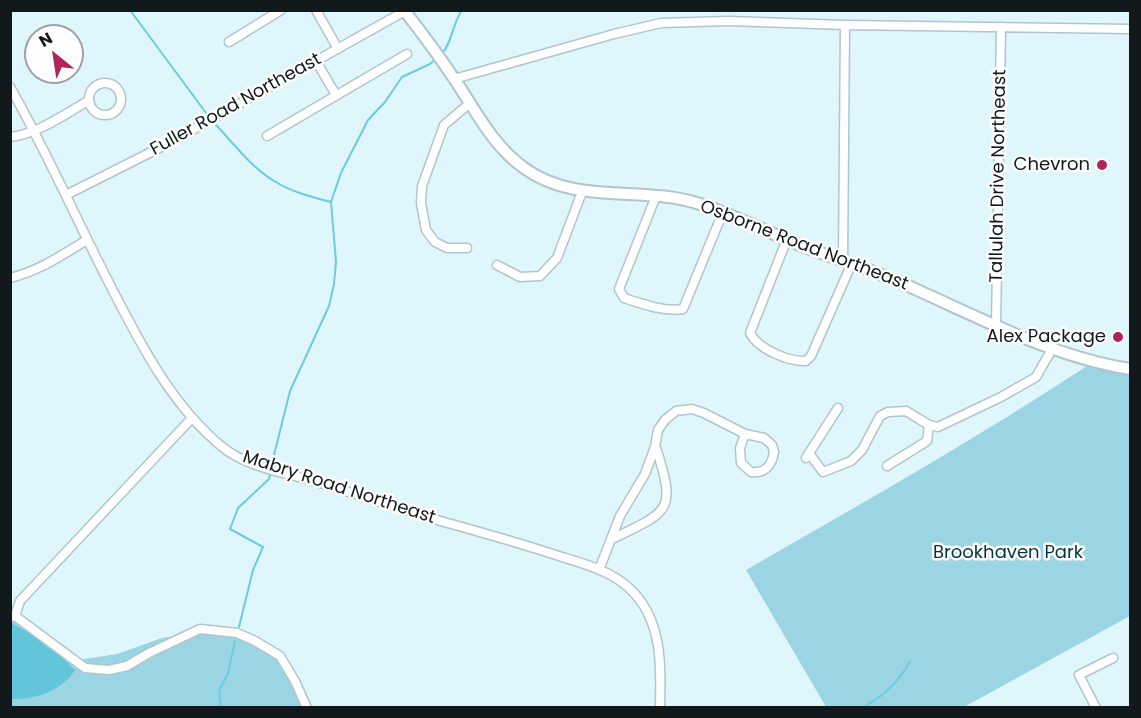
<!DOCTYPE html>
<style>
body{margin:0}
#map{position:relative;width:1141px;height:718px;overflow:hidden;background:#dff6fc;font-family:Poppins,sans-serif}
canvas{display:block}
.frame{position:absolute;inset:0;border:12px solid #11191c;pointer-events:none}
.north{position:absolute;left:24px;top:24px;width:60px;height:60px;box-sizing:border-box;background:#fefefe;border:2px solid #9fa2a4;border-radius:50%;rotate:330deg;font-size:16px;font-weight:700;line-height:24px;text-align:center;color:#11191c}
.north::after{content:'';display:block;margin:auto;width:21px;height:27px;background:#b22359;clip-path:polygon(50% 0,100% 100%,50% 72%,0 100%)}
</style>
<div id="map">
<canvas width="1141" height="718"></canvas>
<div class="frame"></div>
<div class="north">N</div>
</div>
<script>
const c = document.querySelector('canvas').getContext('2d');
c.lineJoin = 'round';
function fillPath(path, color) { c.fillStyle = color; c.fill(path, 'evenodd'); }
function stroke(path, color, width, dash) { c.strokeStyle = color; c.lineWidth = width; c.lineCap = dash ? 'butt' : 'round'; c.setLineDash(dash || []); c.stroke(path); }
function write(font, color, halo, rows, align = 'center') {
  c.font = font + ' Poppins,sans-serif'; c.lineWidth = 5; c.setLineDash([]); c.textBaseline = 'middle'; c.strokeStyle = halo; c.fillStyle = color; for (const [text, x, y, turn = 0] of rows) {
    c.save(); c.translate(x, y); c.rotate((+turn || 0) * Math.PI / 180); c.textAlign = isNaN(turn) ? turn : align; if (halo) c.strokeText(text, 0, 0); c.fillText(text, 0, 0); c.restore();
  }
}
const green = new Path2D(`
 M1090,364L1130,375V616L964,707H826L746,570C862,503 978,438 1090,364Z
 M10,613L72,661L117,654L162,638L208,631L259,638L288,672L303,707H11Z`);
const forest = new Path2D(`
 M10,623C35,634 56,650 75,670C62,691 34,700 11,699Z`);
const stream = new Path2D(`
 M130,10L206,113
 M442,53C452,44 452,24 462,10
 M216,125C234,144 251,167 274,181C292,192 311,197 331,202
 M272,463L290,391L329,306L334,284L336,262L331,202L341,173L368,120L385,102L402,77L430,64L436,59
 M239,627L253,570L263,547L230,529L238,508L269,479L270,475
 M221,708L219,691L228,673L235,641
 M862,708C883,697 899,682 910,661`);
const minor = new Path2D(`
 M316,10L338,49
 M229,42L281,10
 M316,61L336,95
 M454,79L614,34L661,23L729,21L845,25L1130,29
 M89 99a16 16 0 1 1 32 0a16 16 0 1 1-32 0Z
 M10,87C47,152 76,219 110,285C140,343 170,403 221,446C246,467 283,472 313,481C357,494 400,509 444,522C484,533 523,544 562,557C585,564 611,571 629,588C663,619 661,666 660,708
 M267,136L407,54
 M10,137C38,134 65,114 88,101
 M66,195L171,142L405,11
 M656,196L619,289L624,298C642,304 664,312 683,309L723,212
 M787,239L750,333C758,349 789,362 806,361L811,356L852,263
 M467,248H447L435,242L426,230L421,203L422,186L444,125L470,103
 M843,260L845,25
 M497,265L520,277L540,276L557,258L582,192
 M10,278C39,271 62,255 87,240
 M996,326L1001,27
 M809,453L823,472L851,461L862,450L880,416L888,412L906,411L929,425L938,427L1001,397L1036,377L1052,349
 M806,458L838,408
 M887,466L927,441L929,425
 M612,539C669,511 677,512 656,448
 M599,570L620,516L645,474L655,447L658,430L665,420L676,411L692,409L704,413L745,434L764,438L772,445L774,452C772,465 765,474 751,472L741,463L740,448L745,434
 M15,616L20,601L192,418
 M10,617L15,616L85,668L109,670L127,666L149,653L200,629L237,633L255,641L280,656L295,681L307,708
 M1096,708L1079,675L1113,658`);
const tertiary = new Path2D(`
 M404,10C422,33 439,56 455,80C476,111 493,146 524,168C576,206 642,185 700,204C736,216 769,233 805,247C841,261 879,272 915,289C984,320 1054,357 1130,369`);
const markers = [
 [1102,165,6,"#b22359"],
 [1118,337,6,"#b22359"]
];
const streetNames = [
 ["Fuller Road Northeast",236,105,-29],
 ["Tallulah Drive Northeast",999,176,-89],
 ["Osborne Road Northeast",804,246,21],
 ["Mabry Road Northeast",339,488,18]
];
const poiNames = [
 ["Chevron",1090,165],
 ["Alex Package",1106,337]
];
const parkNames = [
 ["Brookhaven Park",1008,553]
];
fillPath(green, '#9bd5e4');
fillPath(forest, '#63c5dc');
stroke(stream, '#6acce2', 2);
stroke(minor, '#b0c6cc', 11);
stroke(tertiary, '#b0c6cc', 14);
stroke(minor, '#fff', 8);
stroke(tertiary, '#fff', 10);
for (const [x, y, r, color] of markers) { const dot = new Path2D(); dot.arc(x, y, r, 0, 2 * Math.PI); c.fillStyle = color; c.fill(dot); stroke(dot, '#fefefe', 2); }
write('18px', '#11191c', '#fefefe', streetNames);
write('18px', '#11191c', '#fefefe', poiNames, 'right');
write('18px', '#03333d', '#fefefe', parkNames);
</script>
